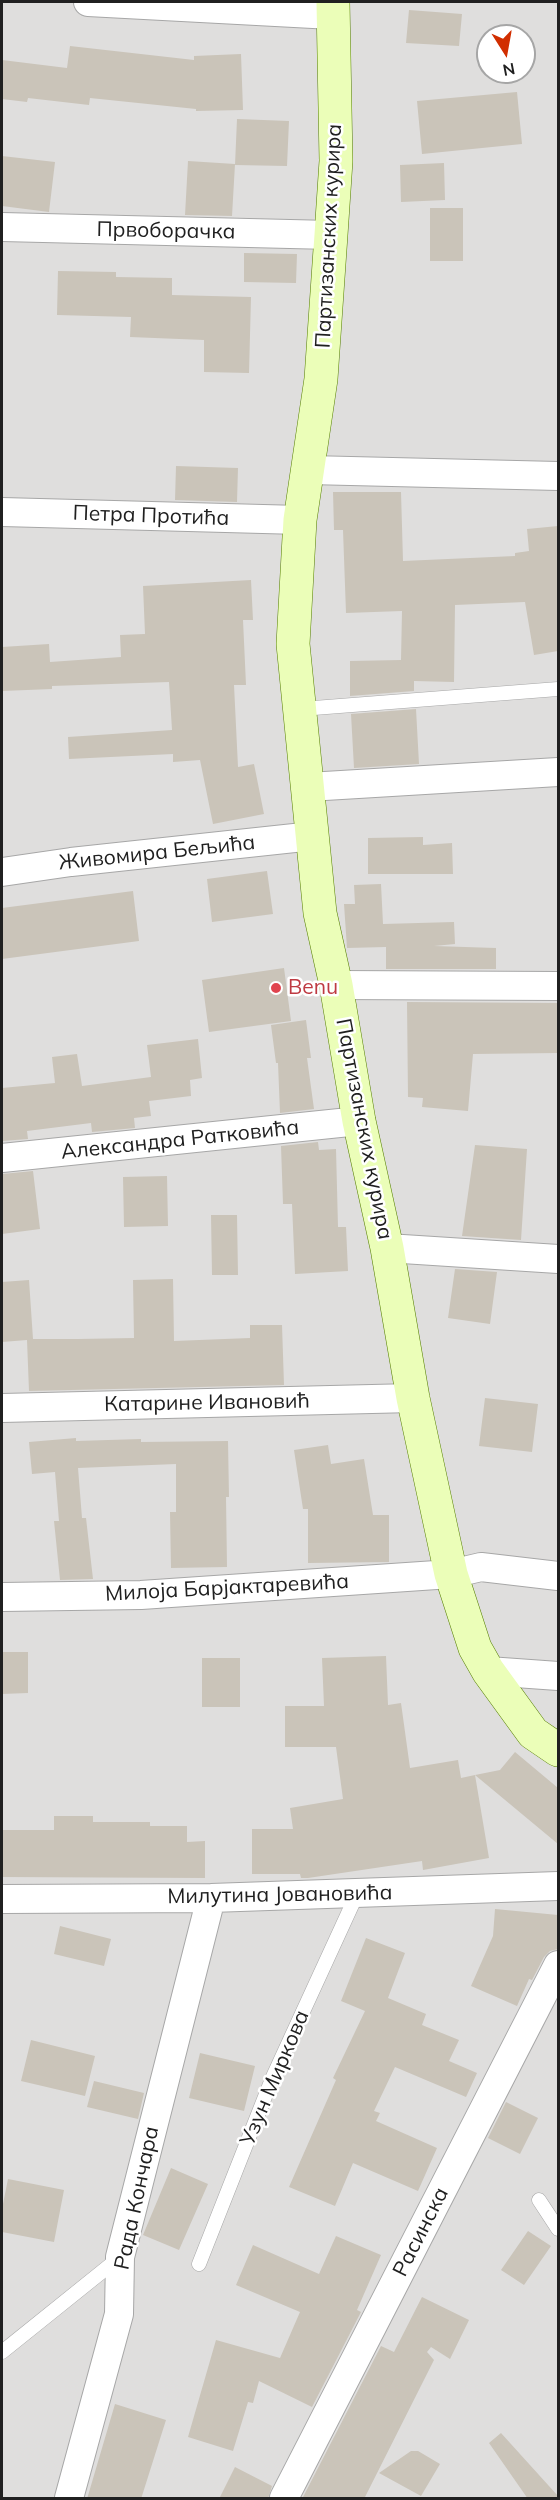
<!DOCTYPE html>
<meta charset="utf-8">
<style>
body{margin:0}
#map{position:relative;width:560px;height:2500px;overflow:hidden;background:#f2f0e6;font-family:Mulish,sans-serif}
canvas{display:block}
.frame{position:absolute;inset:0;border:3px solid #202020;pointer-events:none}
.north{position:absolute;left:476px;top:24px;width:60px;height:60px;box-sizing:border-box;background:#fff;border:2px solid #a6a6a6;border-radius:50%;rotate:169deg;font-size:16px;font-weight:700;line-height:24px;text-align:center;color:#202020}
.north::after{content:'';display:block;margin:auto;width:21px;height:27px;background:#d12e00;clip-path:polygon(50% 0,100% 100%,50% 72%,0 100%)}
</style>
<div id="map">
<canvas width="560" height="2500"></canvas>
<div class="frame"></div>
<div class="north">N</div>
</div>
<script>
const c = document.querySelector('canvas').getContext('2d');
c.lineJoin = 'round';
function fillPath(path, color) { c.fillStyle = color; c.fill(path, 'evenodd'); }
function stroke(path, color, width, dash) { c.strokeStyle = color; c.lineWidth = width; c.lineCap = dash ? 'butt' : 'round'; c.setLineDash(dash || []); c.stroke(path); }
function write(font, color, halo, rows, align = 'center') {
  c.font = font + ' Mulish,sans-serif'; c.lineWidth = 5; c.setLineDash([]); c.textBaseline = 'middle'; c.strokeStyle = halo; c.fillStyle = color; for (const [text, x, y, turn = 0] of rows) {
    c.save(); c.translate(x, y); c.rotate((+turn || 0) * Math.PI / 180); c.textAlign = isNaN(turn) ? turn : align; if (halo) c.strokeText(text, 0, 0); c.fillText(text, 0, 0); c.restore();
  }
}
const residential = new Path2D(`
 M2,2H558V2498H2ZM488,36H524V72H488Z`);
const building = new Path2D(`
 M409,10L462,14L459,46L406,43Z
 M70,46L194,60V56L241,54L243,110L196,111V109L90,98L89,105L28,98L27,102L2,99V60L67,68Z
 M517,92L522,144L422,154L417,101Z
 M237,119L289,121L287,166L235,165Z
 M2,156L55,162L49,212L2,206Z
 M188,161L235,164L232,216L185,215Z
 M444,163L445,200L401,202L400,165Z
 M430,208H463V261H430Z
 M244,253L297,254L296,283L244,282Z
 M58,271L116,272V277L172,278V295L251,297L249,373L204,372V340L130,337L131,317L57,315Z
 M176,466L238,468L237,502L175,500Z
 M333,492H401L403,561L515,556V553L529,551L527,529L558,526V651L534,655L525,602L455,605L454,682L414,681V691L350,696V661L401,660L402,611L346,613L343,530H334Z
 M251,580L253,620H243L246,685H234L238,767L254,764L264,814L213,824L200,760L173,762V754L69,759L68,737L172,730L169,682L52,686V689L2,691V647L49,644L50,662L121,657L120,635L145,634L143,586Z
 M416,709L419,764L354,768L351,714Z
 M423,837V845L452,843L453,874H368V838Z
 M267,871L273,914L212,922L207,879Z
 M381,884L383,924L454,922L455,944L434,946L496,948V969H386V947L347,948L344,904H355L354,885Z
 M133,891L139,941L2,959V908Z
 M284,968L291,1021L209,1032L202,980Z
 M407,1002L558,1003V1053L473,1054L468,1111L422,1107L423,1098L408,1097Z
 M306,1020L311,1058H307L314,1109L280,1113L278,1063H276L271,1025Z
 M198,1039L202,1078L190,1080L191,1096L149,1101L151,1116L134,1118L135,1128L92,1132L91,1123L27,1131L28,1139L2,1141V1088L55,1083L52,1057L77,1054L82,1086L151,1077L147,1045Z
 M318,1142L319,1150L336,1149L338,1227H346L348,1271L295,1274L292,1204H283L281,1146Z
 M475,1145L527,1149L521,1240L462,1236Z
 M33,1171L40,1229L2,1234V1174Z
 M167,1176L168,1226L124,1227L123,1177Z
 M211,1215H237L238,1275H212Z
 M455,1269L497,1272L490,1324L448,1318Z
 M173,1279L174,1341L250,1338V1325H282L284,1385L29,1391L27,1340L2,1342V1282L29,1280L33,1339H78L134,1338L133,1280Z
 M485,1398L538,1404L532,1452L479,1446Z
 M76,1438V1441L141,1439V1442L228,1441L229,1497H226L227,1567L171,1568L170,1512H176V1464L78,1468L82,1518H86L93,1579L60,1580L54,1521H59L55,1472L32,1474L29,1442Z
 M328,1445L331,1464L364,1459L373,1515H389V1562L308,1563V1509H303L294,1450Z
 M2,1652H28V1693L2,1694Z
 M386,1656L388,1705L401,1703L410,1768L458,1760L461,1778L475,1775L489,1858L423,1870L422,1861L308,1878H301L300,1874H252V1829H293L290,1808L343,1799L336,1747H285V1706H324L322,1658Z
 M202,1658H240V1707H202Z
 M515,1752L558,1788V1844L475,1775L500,1770Z
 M54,1816H93V1822H150V1826H187V1842L205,1841V1878L2,1877V1830H54Z
 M495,1909L558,1915V1949L550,1951L544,1957L532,1980L529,1979L517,2006L471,1986L493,1936Z
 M60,1926L111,1939L104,1966L54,1954Z
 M366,1938L405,1953L388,1998L426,2014L422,2025L459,2040L449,2061L477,2073L466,2097L395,2067L374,2111L380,2113L376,2121L437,2148L418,2191L353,2163L335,2206L289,2187L336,2080L333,2078L365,2011L341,2001Z
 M31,2040L95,2056L85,2096L21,2081Z
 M200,2053L255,2066L244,2111L189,2098Z
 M94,2081L144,2093L138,2119L87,2107Z
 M506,2102L538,2118L520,2154L488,2138Z
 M171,2168L208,2184L179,2250L143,2235Z
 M8,2179L64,2190L54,2242L2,2232V2209Z
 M528,2231L551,2246L524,2285L501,2270Z
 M336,2236L381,2255L357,2310L361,2312L312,2407L259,2381L253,2403L248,2402L233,2451L188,2437L216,2340L280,2358L300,2312L236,2285L253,2245L319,2274Z
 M422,2297L469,2320L450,2359L431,2347L427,2352L434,2360L364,2499H302L381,2346L394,2352Z
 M115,2404L166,2420L141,2499H87Z
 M501,2433L558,2496V2499H528L489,2443Z
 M411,2451H418L440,2464L421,2496L379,2473Z
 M235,2467L272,2486L268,2499H219Z`);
const lane = new Path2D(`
 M301,709L558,689
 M539,2200L558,2229
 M199,2264L272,2079L357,1894
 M2,2352L119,2258`);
const street = new Path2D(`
 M88,2L332,15
 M2,227L331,235
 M309,470L558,476
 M2,512L300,520
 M308,787L558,772
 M2,872L71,862L313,836
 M336,985L558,986
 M2,1158L359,1121
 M387,1248L558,1259
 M2,1408L413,1398
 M2,1597L141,1595L451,1574L481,1567L558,1576
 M488,1671L558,1676
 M2,1899L211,1898L558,1886
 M69,2498L119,2314L120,2257L211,1898
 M284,2498L558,1965`);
const secondary = new Path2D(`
 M333,2L336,161L331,235L321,379L300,520L293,644L320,913L336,985L359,1121L387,1248L413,1398L451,1574L475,1648L488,1671L533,1733L558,1750`);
const markers = [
 [276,988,6,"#e0444e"]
];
const streetNames = [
 ["Првоборачка",166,231,1],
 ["Партизанских курира",329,236,-87],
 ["Петра Протића",151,516,2],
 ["Живомира Бељића",157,853,-6],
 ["Партизанских курира",364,1129,79],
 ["Александра Ратковића",180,1140,-6],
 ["Катарине Ивановић",207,1403,-1],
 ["Милоја Барјактаревића",227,1588,-3],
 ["Милутина Јовановића",280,1895,-1],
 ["Узун Миркова",275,2078,-67],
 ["Рада Кончара",137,2198,-78],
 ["Расинска",421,2232,-63]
];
const healthNames = [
 ["Benu",288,988]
];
fillPath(residential, '#dfdedd');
fillPath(building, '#cac4b9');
stroke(lane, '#a7a7a7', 15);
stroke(street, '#a7a7a7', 30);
stroke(secondary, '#557f00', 34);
stroke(lane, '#fff', 14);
stroke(street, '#fff', 28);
stroke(secondary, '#ebfeb8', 33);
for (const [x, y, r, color] of markers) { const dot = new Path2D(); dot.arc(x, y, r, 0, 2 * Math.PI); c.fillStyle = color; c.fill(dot); stroke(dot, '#fff', 2); }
write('21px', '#202020', '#fff', streetNames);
write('21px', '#be3a42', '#fff', healthNames, 'left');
</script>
